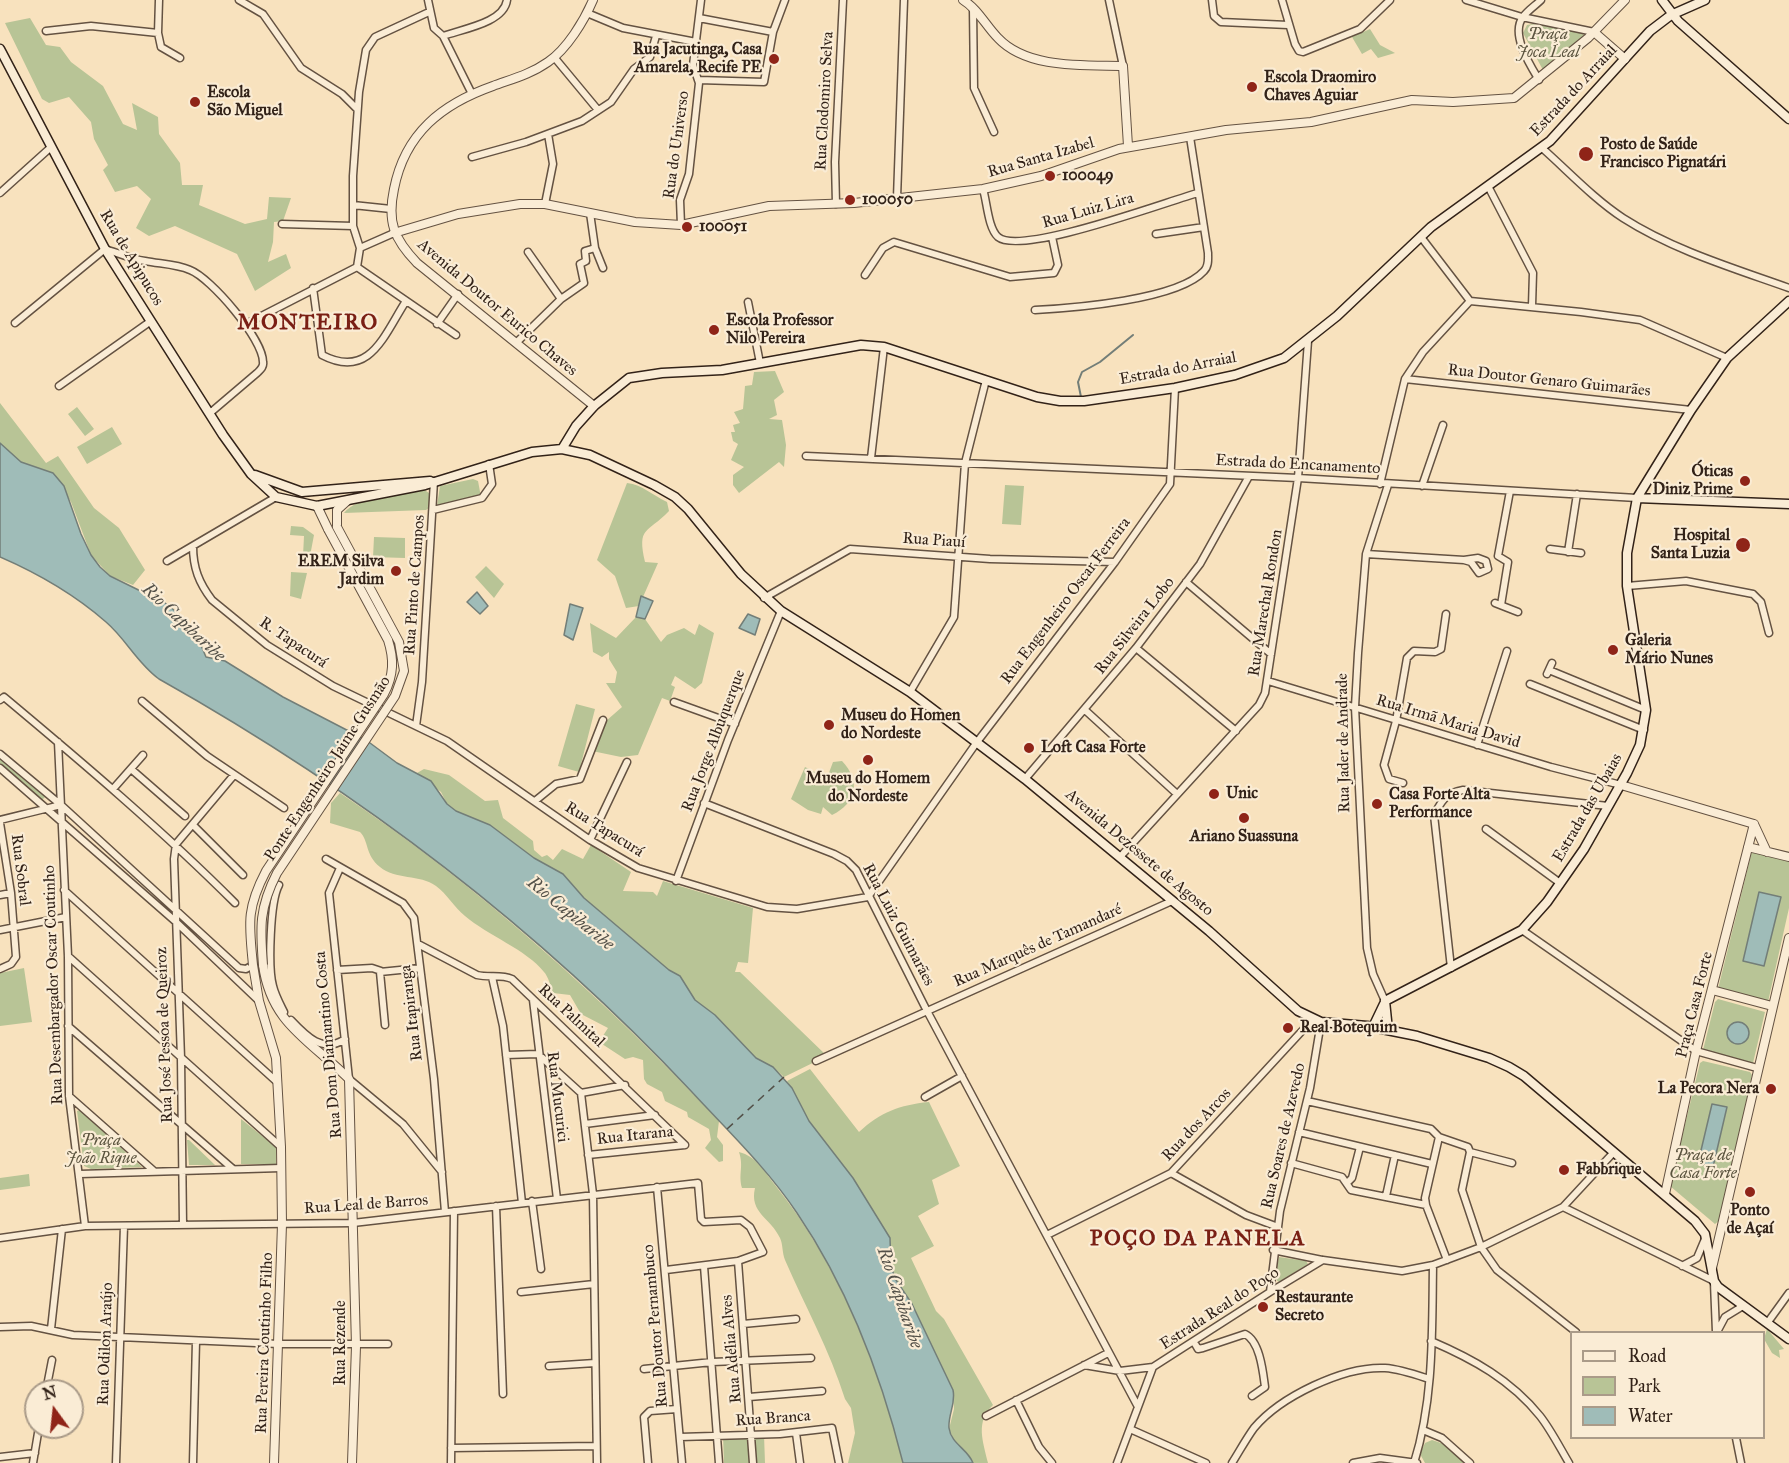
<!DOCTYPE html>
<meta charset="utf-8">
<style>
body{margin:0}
#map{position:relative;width:1789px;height:1463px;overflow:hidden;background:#f8e2be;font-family:"IM FELL Great Primer",serif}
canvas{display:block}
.legend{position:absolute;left:1570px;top:1331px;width:195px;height:108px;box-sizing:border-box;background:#faecd5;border:2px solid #aa9b89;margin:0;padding:8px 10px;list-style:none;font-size:18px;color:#322218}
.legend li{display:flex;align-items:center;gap:12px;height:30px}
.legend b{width:30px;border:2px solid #aa9b89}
.north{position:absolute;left:24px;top:1379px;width:60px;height:60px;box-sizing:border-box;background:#faecd5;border:2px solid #aa9b89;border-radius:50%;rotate:345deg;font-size:16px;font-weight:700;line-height:24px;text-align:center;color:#322218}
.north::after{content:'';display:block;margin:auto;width:21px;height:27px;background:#8f2418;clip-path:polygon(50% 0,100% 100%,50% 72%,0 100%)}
</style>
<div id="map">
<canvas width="1789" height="1463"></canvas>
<ul class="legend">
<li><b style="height:8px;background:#faecd5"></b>Road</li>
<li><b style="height:16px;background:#b8c496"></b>Park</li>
<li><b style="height:16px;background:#9fbcb8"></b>Water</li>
</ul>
<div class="north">N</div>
</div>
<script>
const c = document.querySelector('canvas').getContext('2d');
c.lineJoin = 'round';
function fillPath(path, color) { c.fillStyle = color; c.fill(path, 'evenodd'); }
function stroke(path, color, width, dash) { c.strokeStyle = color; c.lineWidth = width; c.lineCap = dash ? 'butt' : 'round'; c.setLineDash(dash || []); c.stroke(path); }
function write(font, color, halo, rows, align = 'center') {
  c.font = font + ' "IM FELL Great Primer",serif'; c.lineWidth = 4.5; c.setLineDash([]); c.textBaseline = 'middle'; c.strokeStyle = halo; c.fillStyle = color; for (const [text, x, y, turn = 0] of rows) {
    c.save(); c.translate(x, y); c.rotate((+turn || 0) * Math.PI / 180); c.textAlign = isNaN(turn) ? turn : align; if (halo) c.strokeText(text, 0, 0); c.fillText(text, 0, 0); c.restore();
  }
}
const green = new Path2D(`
 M30,18L46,45L60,47L71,62L103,86L123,124L137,130L132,103L158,117L159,134L180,163L182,185H203L199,205L245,224L267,219L269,197L291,198L283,221L274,222L273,242L268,262L286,254L291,268L255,291L237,254L175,226L149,236L136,228L151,199L137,186L115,192L103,170L108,165L94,139L91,122L69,97L49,103L42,99L5,23Z
 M1533,24L1582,32L1584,35L1543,70L1523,33L1527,25Z
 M1370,29L1380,45L1395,53L1378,58L1371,49L1362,54L1352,37Z
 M775,371L784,392L774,400L777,415L769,419L782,420L786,445L784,467L779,462L739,493L733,485V475L744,467L731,460L738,444L733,441L731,432H735L733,425L740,423L734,412L743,409L745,386L752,385L754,372Z
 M0,403L46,463L58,456L94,508L119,528L145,570L133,585L110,576L91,555L71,502L53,473L21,462L0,443Z
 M77,407L94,429L85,436L68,414Z
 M112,427L122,444L87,464L77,447Z
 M473,479L478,481L481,497L437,506L440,486Z
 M627,483C643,485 652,495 667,502L669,511C647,534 637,526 645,562L658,563L639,606L626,608L615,576L597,560Z
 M1005,485L1024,486L1021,525L1002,524Z
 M423,489L429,493L430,507L426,510L344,513C357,496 402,493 423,489Z
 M291,526L303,527L314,535L310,556H303L304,536L290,535Z
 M374,537L405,538V558L373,557Z
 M486,566L504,584L494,598L475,577Z
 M291,572L307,573L301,599L290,596Z
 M636,617L645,619L661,642L667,635L684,628L695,635L699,624L714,633L702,683L695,689L675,676L671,685L675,687L670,701L662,698L638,755L621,757L592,751L606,721L622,707L606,683H615L617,672L609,659V652L602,657L593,652L590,623L616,638Z
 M576,704L595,709L579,772L558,766Z
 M0,759L45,797L41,801L0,764Z
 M842,761C861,781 857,803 832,815L823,807L821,814L808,810L791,799L805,767L827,778L833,762Z
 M424,769L449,775L485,801L498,800L503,818L533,841L534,850L542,857L547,855L553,860L562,849L583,859L591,845L631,872L623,891L653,892L657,896L663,881L753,908L748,963L738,962L735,972H740L827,1056L784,1077L773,1067L756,1058L715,1015L695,1000L680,977L669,970L584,898L563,874L534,858L490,825L456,811L447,804L441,792L417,773Z
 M340,793C479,886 604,999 719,1121L717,1137L723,1145V1161L719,1162L705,1148L711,1140L709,1129L688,1117L687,1112L665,1101L662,1092L647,1084L644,1079L643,1060L633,1057L625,1059L599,1042L608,1028L581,1014L570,995L553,993C551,987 548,976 544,972C527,950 487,935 465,916C454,907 447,894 436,886C420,874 395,880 380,867C365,855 369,841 360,832L330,823L331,803Z
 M1752,851L1789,859V908L1768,1002L1718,989Z
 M24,968L32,1022L0,1026V973Z
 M1718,999L1765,1012L1753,1063L1703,1050L1715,1002Z
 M1703,1061L1750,1072L1752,1075L1720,1220L1715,1224L1670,1186L1700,1063Z
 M810,1069L859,1132C881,1112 899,1105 929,1102L960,1166L932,1180L939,1204L918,1216L934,1246L911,1258L936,1311L944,1319L993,1405C975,1422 983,1441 988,1463H973L954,1441L949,1429L954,1409L953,1390L912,1304L896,1280L891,1267L890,1238L853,1178L809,1121L787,1081Z
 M80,1110L142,1167L91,1169L84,1166L77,1111Z
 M241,1119L276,1147V1164H241Z
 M187,1140H189L215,1165H189Z
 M739,1152C756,1156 765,1172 775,1185C839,1265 878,1364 903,1463H848L855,1433L851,1408L845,1399C830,1351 805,1306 785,1260C782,1253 783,1244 780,1238C771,1218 749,1213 755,1188H742C738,1174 744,1167 739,1152Z
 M29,1174L30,1186L0,1190V1178Z
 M1279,1257L1306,1261L1308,1264L1279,1282L1275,1279Z
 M1767,1329L1784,1349L1779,1350L1780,1358L1772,1353L1764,1339Z
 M764,1435L765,1463H724L723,1436Z
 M1432,1440L1444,1444L1465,1463H1425L1420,1454L1425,1443Z`);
const water = new Path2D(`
 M0,443L21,462L53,473L64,486L81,534L91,555L100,567L110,576L165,603L184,618L194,629L206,657L225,661L283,697L366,740L397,763L431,781L447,804L456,811L490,825L534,858L563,874L584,898L669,970L680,976L695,1000L715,1015L756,1058L773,1067L792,1088L809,1121L853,1178L890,1238L891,1267L896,1280L912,1304L953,1390C956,1404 948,1414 949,1428C951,1444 968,1449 973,1463H903C881,1375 848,1288 797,1213C767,1168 727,1130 691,1091C537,927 355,789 159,679C137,663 126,639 106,622C75,595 37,573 0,557Z
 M477,592L488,606L480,614L467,602Z
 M641,596L653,601L645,619L636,617Z
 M570,604L583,608L573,640L564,635Z
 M748,614L760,619L755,635L739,628Z
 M1759,892L1781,897L1764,966L1743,961Z
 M1727 1033a11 11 0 1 1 22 0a11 11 0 1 1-22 0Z
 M1712,1104L1727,1107L1713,1167L1698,1163Z`);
const stream = new Path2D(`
 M1081,397L1078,382L1082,372L1100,362L1133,335`);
const ferry = new Path2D(`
 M727,1129L784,1077`);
const minor = new Path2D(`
 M159,0L158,33L161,47L180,58
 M239,0L263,14L301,68L342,94L357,109
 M428,0L434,28L443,36L472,94
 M1109,0L1123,66
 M1212,0L1214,16L1221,22L1288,25
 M1282,0L1295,44L1299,51L1303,52L1360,29L1390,0
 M1466,0L1522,17L1594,32
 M973,8L974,88L994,132
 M587,13L623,28L696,42
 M699,18L773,32
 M46,31L91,26L158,33
 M443,36C462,29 504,23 507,0
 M554,57L598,110
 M699,80L764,82L773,32L785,0
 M1539,80C1530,65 1510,34 1523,17C1528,10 1536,5 1541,0
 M1542,148C1568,171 1594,199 1623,218C1673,250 1733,268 1789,288
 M472,157L526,142L582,121L611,102L634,69L650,57L656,36
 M1489,188L1533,273L1532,306
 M983,189C987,202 988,228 998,237C1021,256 1165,202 1198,193
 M0,193L50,148
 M897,198L904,0
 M545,204L553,164L548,134
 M836,204L835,162L843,0
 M353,205L391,209
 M590,213L595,248L603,268
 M282,224L353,226
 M681,225L680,200L689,174L699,83L693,65L701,0
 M1156,234L1204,227
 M1421,237L1470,301L1581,312L1640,320L1727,358
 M360,248L394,233
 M528,252L561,299
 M357,267L360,248L353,226V176L359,92L366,50L375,37L429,12
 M357,267L456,335
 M865,275L883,248L894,242L1010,277L1054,273L1058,265L1052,237
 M313,288L322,355C370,380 384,335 406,301
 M748,302L760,363
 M1035,310C1073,308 1178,300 1204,271C1209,266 1208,259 1208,253L1190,137
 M15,323L105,249C118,253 131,259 145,261C160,264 176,264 190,270C211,278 263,339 263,362C264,367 260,370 257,373L210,413
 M437,324L458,294
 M244,325L357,267
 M517,342L561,299L584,283L580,264L586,261L585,251L595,248
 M1405,379L1691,410
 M59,386L151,321
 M806,456L1298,478L1637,498
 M871,458L884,347
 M1380,484L1405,379L1423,352L1470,301
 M1422,486L1443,425
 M433,510L482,498L492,484L489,464
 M193,546C193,568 199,583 212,600L267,645L333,686L447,741L590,840L638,868L767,907L797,909L868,897
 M1550,549L1581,553
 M1568,552L1577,494
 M1366,554L1464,560L1478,558L1486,561L1488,569L1479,573L1471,562L1464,560
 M167,561L276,497
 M1186,582L1271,654
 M1627,586L1686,581L1753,594L1761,602L1769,633
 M764,598L850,549L990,559L1115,562
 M1495,603L1518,612
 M1501,605L1508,562L1498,556L1510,491
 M1136,648L1236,731
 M1549,670L1646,710
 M1547,674L1552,663
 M1268,681L1551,767L1621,785
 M1530,684L1644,730
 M910,692L954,617L965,463L986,380
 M0,700L4,697C83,763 162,830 235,903
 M142,701L207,756L284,808
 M674,702L735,724
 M1085,710L1177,794
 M416,726L422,682L434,481
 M58,742L68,956L69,1096L85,1226
 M1477,745L1507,651
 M0,754L61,805L239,968L246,969L253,965
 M0,768L175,921L258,1000
 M131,769L185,816
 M1025,779L1136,648L1200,564L1248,478
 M1403,783L1389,779L1384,765L1396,721L1407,658L1414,651L1435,652L1441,649L1446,614
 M113,789L143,755
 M535,801L556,784L580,779L603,720
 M704,803L834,854L847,861L856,870L926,1009L1137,1405
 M0,820L61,805
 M0,823L11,893L16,957L11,964L0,969
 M194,826L243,875
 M1486,829L1560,883
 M590,840L627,762
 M1120,857L1259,705L1265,693L1298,478L1308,341
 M326,859L403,903L414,918L434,1079L445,1212
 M340,868L329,893L349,1079L403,1124L442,1172
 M676,881L728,740L781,611
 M279,885C270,901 268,968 273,986C275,995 280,1004 284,1012
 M64,890L277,1082
 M0,895L11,893
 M868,897L977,742L1115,562L1170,484L1175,388
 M0,930L66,917
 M1522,930L1696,1051L1757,1068
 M418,944L477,975C489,978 501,974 512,979L685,1145
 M68,956L281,1147
 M1451,968L1434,815C1442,800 1446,793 1463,790L1608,806
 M337,970L372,968L381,971
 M492,977L503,1026L522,1203
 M533,1000L557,1199
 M1385,1001L1373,974L1367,948L1355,707L1358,653L1366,554L1388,485
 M291,1020C306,1036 323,1054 345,1039
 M385,1025L380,972L420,968
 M68,1026L233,1169
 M506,1055L538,1054L581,1093L593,1194L597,1463
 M816,1061L1172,901
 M581,1093L625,1085
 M69,1096L154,1171
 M925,1097L962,1076
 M1307,1101L1431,1129L1439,1137L1468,1147L1470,1152L1512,1163
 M585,1124L655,1115
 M1299,1132L1432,1164
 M1470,1152L1462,1190L1481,1247L1497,1270L1576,1332
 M588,1155L685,1145
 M1291,1163L1342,1177L1351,1190L1426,1205L1447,1260
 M1171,1173L1246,1215L1278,1227
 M80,1174L281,1168
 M1347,1183L1352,1178L1360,1147
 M657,1187L682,1463
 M1386,1196L1395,1155
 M532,1201L541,1269
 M1426,1205L1425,1198L1439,1137
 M496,1206L503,1394
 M1563,1207L1714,1281
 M183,1225L181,1058L174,859L176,844L234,775
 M1047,1235L1171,1173L1313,1019
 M0,1238L85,1226L353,1223L698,1183L701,1219L704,1222L741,1220L750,1227L763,1252L738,1261L666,1270
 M1273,1250L1322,1260
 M738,1261L753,1463
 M704,1266L719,1463
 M1682,1266L1697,1258L1705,1239
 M1714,1283L1716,1332
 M521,1292L594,1284
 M1270,1292L1280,1211L1310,1088L1321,1022
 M1768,1322L1789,1293
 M743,1324L796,1319
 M0,1327L31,1326L73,1335L279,1344H388
 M51,1329L62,1229
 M1717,1332L1725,1317L1743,1306
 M1431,1341C1473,1359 1511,1380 1540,1416C1551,1430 1560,1448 1569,1463
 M1194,1342L1198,1349L1203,1348L1245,1334C1260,1341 1263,1372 1265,1387L1252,1396
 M1084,1365L1120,1371L1153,1367
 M549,1366L595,1363
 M644,1369L712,1362L811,1358
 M46,1391L52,1360
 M749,1397L822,1391
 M1016,1400L1039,1447L1052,1463
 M986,1416L1108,1353
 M1130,1429L1206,1463
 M1423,1430L1442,1438L1470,1463
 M796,1433L800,1463
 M680,1437L780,1434L832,1428L839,1463
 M1736,1438L1741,1463
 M451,1448L596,1446
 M0,1457L35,1453
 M33,1463L39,1427
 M116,1463L124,1226
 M193,1463L196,1341
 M451,1463L454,1211
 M648,1463L644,1417L650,1411L677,1409
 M1117,1463L1153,1367L1270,1292L1323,1260L1402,1271L1433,1265L1481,1247L1563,1207L1614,1152
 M1232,1463C1239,1452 1246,1439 1254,1428C1280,1397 1343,1366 1385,1368C1400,1369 1414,1374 1429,1379
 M1353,1463L1380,1458L1417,1463
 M1414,1463C1434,1399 1432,1331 1433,1265`);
const tertiary = new Path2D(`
 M593,0C584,21 567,49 548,62C531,74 512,79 493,86C442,104 405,133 394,189C387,222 394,239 417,263L594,406
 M963,0C978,9 986,26 998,38C1027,69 1083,65 1123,66L1128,146
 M1594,32L1625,59
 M394,233L458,214L520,204H545L635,222L681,225L769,206L854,203L983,189L1041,176L1119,149L1226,130L1311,122L1412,100L1453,102L1514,98L1588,38L1625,0
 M317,506L328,529
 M337,527V510L347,501
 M1621,785L1754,824L1767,852
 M1748,847L1789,857
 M253,965L259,1001L276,1058L281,1147L282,1224L274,1463
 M263,965C271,1024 310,1040 349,1079L356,1346L352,1463
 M1712,990L1772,1006
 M1665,1194L1696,1051L1754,824
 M1712,1268L1789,938`);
const secondary = new Path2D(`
 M1662,0L1678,21L1789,119
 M0,49L105,249L223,435L251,474L276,497L317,506L425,485L532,452L562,449L590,455L654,485L675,497L688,509L741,574L781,611L910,692L1025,779L1209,931L1298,1011L1321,1022L1367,1026L1417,1036L1489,1058L1509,1067L1524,1076L1695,1221L1705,1234L1714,1281L1718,1287L1789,1339
 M562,449L576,426L594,406L629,378L662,373L722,370L861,345L884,347L1037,397L1060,401H1084L1175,388L1235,375L1284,358L1337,316L1431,227L1550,141L1650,31L1671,15L1705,0
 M255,475L302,492L430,481
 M1637,498L1789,504
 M1385,1001L1522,930L1547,902L1584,849L1627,773L1640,745L1646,710L1627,586V553L1637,498L1691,410L1727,358L1789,301
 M1385,1001L1388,1030
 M1373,1027L1384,1004`);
const tertiaryBridge = new Path2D(`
 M253,965C249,924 246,909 266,871L384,694C394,675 394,659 388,640L328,529
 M263,965C260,927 259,908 277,873L395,696L404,671L399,642L337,527`);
const markers = [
 [774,59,6,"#8f2418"],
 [1252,87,6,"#8f2418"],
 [195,102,6,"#8f2418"],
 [1586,154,8,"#8f2418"],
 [1050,176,6,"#8f2418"],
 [850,200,6,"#8f2418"],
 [687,227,6,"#8f2418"],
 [714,330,6,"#8f2418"],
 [1745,481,6,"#8f2418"],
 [1743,545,8,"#8f2418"],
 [396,571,6,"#8f2418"],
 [1613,650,6,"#8f2418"],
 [829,725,6,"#8f2418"],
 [1029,748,6,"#8f2418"],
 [868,760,6,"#8f2418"],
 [1214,794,6,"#8f2418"],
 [1377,804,6,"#8f2418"],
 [1244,818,6,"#8f2418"],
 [1288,1028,6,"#8f2418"],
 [1771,1089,6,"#8f2418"],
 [1564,1170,6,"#8f2418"],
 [1750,1192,6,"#8f2418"],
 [1263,1307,6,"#8f2418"]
];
const parkNames = [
 ["Praça",1548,35],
 ["Joca Leal",1548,53],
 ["Praça",101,1141],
 ["João Rique",101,1159],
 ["Praça de",1703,1156],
 ["Casa Forte",1703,1174]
];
const poiNames = [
 ["Rua Jacutinga, Casa",762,50,"right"],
 ["Amarela, Recife PE",762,68,"right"],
 ["Escola Draomiro",1264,78],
 ["Chaves Aguiar",1264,96],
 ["Escola",207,93],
 ["São Miguel",207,111],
 ["Posto de Saúde",1600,145],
 ["Francisco Pignatári",1600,163],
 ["100049",1062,176],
 ["100050",862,200],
 ["100051",699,227],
 ["Escola Professor",726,321],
 ["Nilo Pereira",726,339],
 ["Óticas",1733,472,"right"],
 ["Diniz Prime",1733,490,"right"],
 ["Hospital",1730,536,"right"],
 ["Santa Luzia",1730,554,"right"],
 ["EREM Silva",384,562,"right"],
 ["Jardim",384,580,"right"],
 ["Galeria",1625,641],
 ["Mário Nunes",1625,659],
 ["Museu do Homen",841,716],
 ["do Nordeste",841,734],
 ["Loft Casa Forte",1041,748],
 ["Museu do Homem",868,779,"center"],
 ["do Nordeste",868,797,"center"],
 ["Unic",1226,794],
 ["Casa Forte Alta",1389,795],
 ["Performance",1389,813],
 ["Ariano Suassuna",1244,837,"center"],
 ["Real Botequim",1300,1028],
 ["La Pecora Nera",1759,1089,"right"],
 ["Fabbrique",1576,1170],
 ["Ponto",1750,1211,"center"],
 ["de Açaí",1750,1229,"center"],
 ["Restaurante",1275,1298],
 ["Secreto",1275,1316]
];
const streetNames = [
 ["Estrada do Arraial",1574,91,-47],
 ["Rua Clodomiro Selva",825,101,-87],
 ["Rua do Universo",677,145,-82],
 ["Rua Santa Izabel",1041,158,-16],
 ["Rua Luiz Lira",1088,211,-16],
 ["Rua de Apipucos",131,258,59],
 ["Avenida Doutor Eurico Chaves",497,308,40],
 ["Estrada do Arraial",1178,369,-11],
 ["Rua Doutor Genaro Guimarães",1549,381,6],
 ["Estrada do Encanamento",1298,465,3],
 ["Rua Piauí",934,541,4],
 ["Rua Pinto de Campos",415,585,-86],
 ["Rua Engenheiro Oscar Ferreira",1066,601,-53],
 ["Rua Marechal Rondon",1266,603,-81],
 ["Rua Silveira Lobo",1135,626,-52],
 ["R. Tapacurá",293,643,34],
 ["Rua Irmã Maria David",1448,722,17],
 ["Rua Jorge Albuquerque",714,741,-69],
 ["Rua Jader de Andrade",1344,743,-91],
 ["Ponte Engenheiro Jaime Gusmão",328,769,-57],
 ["Estrada das Ubaias",1588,808,-60],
 ["Rua Tapacurá",604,830,32],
 ["Avenida Dezessete de Agosto",1139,853,40],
 ["Rua Sobral",20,870,83],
 ["Rua Luiz Guimarães",898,925,62],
 ["Rua Marquês de Tamandaré",1038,946,-24],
 ["Rua Desembargador Oscar Coutinho",54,985,-92],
 ["Praça Casa Forte",1695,1005,-76],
 ["Rua Itapiranga",412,1013,-97],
 ["Rua Palmital",571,1016,43],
 ["Rua José Pessoa de Queiroz",165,1035,-92],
 ["Rua Dom Diamantino Costa",329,1045,-95],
 ["Rua Mucurici",557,1097,83],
 ["Rua dos Arcos",1197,1125,-47],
 ["Rua Itarana",635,1136,-6],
 ["Rua Soares de Azevedo",1284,1136,-77],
 ["Rua Leal de Barros",366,1205,-4],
 ["Estrada Real do Poço",1220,1309,-33],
 ["Rua Doutor Pernambuco",656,1326,-95],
 ["Rua Pereira Coutinho Filho",265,1343,-88],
 ["Rua Rezende",341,1343,-90],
 ["Rua Odilon Araújo",106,1344,-88],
 ["Rua Adélia Alves",732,1349,-95],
 ["Rua Branca",773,1419,-4]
];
const waterNames = [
 ["Rio Capibaribe",183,623,43],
 ["Rio Capibaribe",570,914,39],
 ["Rio Capibaribe",899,1298,71]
];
const districtNames = [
 ["MONTEIRO",308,324],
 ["POÇO DA PANELA",1198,1240]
];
fillPath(green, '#b8c496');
fillPath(water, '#9fbcb8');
stroke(water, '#737e78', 1.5);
stroke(stream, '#737e78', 2);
stroke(ferry, '#535048', 1.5, [8, 6]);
stroke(minor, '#645242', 9);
stroke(tertiary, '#645242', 10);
stroke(secondary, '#322218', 11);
stroke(minor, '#faecd5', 6);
stroke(tertiary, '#faecd5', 8);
stroke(secondary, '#faecd5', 8);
stroke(tertiaryBridge, '#645242', 10, []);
stroke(tertiaryBridge, '#faecd5', 8);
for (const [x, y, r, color] of markers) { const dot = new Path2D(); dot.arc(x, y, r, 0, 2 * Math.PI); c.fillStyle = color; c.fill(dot); stroke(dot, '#faecd5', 2); }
write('italic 16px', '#5a533e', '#faecd5', parkNames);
write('bold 16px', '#322218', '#faecd5', poiNames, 'left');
write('16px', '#322218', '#faecd5', streetNames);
write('italic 18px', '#535048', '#faecd5', waterNames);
c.letterSpacing = '1.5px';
write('bold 22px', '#7a1f14', '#faecd5', districtNames);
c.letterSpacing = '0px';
</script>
